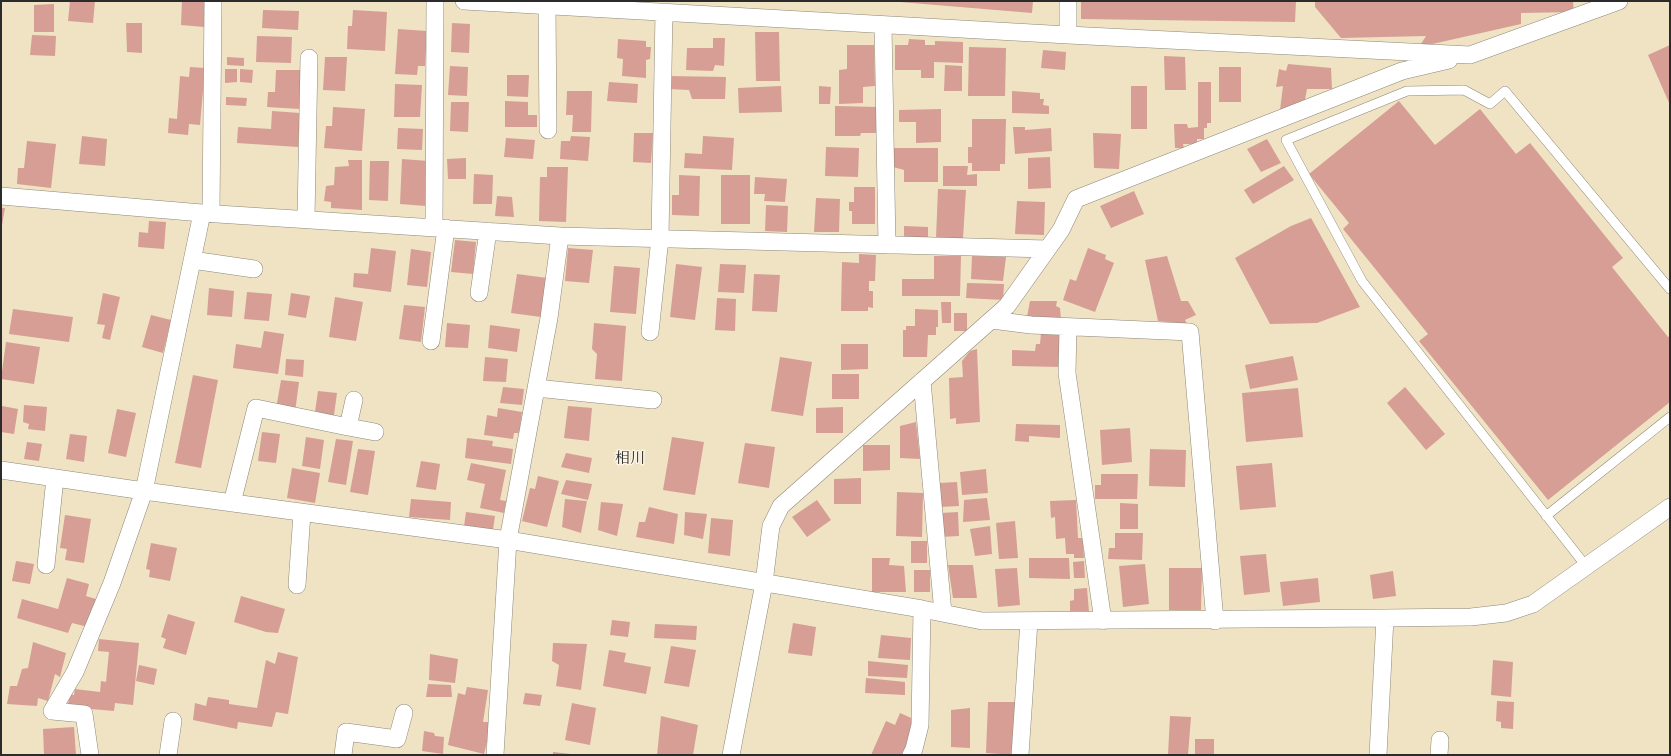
<!DOCTYPE html>
<meta charset="utf-8">
<style>
body{margin:0}
#map{position:relative;width:1671px;height:756px;overflow:hidden;background:#efe3c4;font-family:"IM FELL Double Pica",serif}
canvas{display:block}
.frame{position:absolute;inset:0;border:2px solid #2b2b2b;pointer-events:none}
</style>
<div id="map">
<canvas width="1671" height="756"></canvas>
<div class="frame"></div>
</div>
<script>
const c = document.querySelector('canvas').getContext('2d');
c.lineJoin = 'round';
function fillPath(path, color) { c.fillStyle = color; c.fill(path, 'evenodd'); }
function stroke(path, color, width, dash) { c.strokeStyle = color; c.lineWidth = width; c.lineCap = dash ? 'butt' : 'round'; c.setLineDash(dash || []); c.stroke(path); }
function write(font, color, halo, rows, align = 'center') {
  c.font = font + ' "IM FELL Double Pica","Noto Serif JP",serif'; c.lineWidth = 3; c.setLineDash([]); c.textBaseline = 'middle'; c.strokeStyle = halo; c.fillStyle = color; for (const [text, x, y, turn = 0] of rows) {
    c.save(); c.translate(x, y); c.rotate((+turn || 0) * Math.PI / 180); c.textAlign = isNaN(turn) ? turn : align; if (halo) c.strokeText(text, 0, 0); c.fillText(text, 0, 0); c.restore();
  }
}
const building = new Path2D(`
 M70,1H95L93,23L68,21Z
 M182,1L206,2L204,27L181,25Z
 M888,1H1033L1032,13Z
 M1081,1H1296L1295,22L1081,19Z
 M1315,1H1573L1574,12L1521,13V24L1419,47L1426,36L1341,38L1315,7Z
 M54,4V32H34V5Z
 M263,10L299,11L298,30L262,28Z
 M353,10L387,12L385,51L347,49L348,26H352Z
 M126,23H142V53L127,52Z
 M452,23L470,24L469,53L451,52Z
 M398,29L427,31L425,66H418L417,75L395,74Z
 M755,32H779L780,81H756Z
 M32,35L56,36L55,56L30,55Z
 M257,36L292,37L291,63L256,62Z
 M713,38H725L724,66L715,65L713,71L686,70L687,48H713Z
 M618,39L646,41V47H651L650,59L646,60V78L622,76L623,59L617,58Z
 M909,39L925,40V45H935V41L963,42V63L934,62V78H921V70H895V45H908Z
 M847,45H874L875,86L863,87V103L839,104V70L847,69Z
 M1670,45V105L1648,55Z
 M969,47L1006,48L1005,96H968Z
 M1043,50L1066,52L1065,70L1041,68Z
 M1164,56L1185,57L1186,90H1165Z
 M227,57L244,58V66L227,65Z
 M325,57H347L345,91L323,90Z
 M1288,64L1331,68L1332,89H1307L1304,105L1280,110L1283,86L1276,87L1279,69L1286,71Z
 M945,65L962,66V91H944Z
 M450,66L468,67L467,96L448,95Z
 M190,67L205,68L200,125L189,124L188,135L168,133L169,118L177,119L180,76L189,77Z
 M1219,67H1241V102H1219Z
 M225,69H237V82L225,83Z
 M240,69L253,70L252,83L240,82Z
 M276,70H302L300,109L267,107L268,92H275Z
 M507,75H529L528,97L507,96Z
 M669,76L726,77L725,99H692L689,90L668,89Z
 M609,82L638,84L637,103L607,101Z
 M1198,82H1211V123H1207V128H1204V139H1197V144H1183L1184,148H1175L1174,124H1187L1188,128L1198,127Z
 M395,84L422,85L420,117H394Z
 M781,86L782,112L739,113L738,88Z
 M819,86L831,87L830,104H819Z
 M1131,86H1147V129H1131Z
 M567,91H592L591,132H572L573,115H566Z
 M1012,91L1040,93V99H1044L1043,105L1049,106V114L1012,113Z
 M226,97L247,98L246,106L226,105Z
 M505,101L528,102V115H537V127H505Z
 M1399,101L1435,145L1480,109L1516,154L1530,143L1623,258L1612,267L1668,337L1670,336V402L1548,500L1419,341L1428,334L1343,229L1349,223L1309,174Z
 M451,102H469L468,132L450,131Z
 M835,106L879,107V133H861L860,136H835Z
 M333,107L365,109L362,151L324,148L326,126H332Z
 M941,109V142L916,143V122H899V110Z
 M272,111L300,113L298,147L237,143L238,127L271,129Z
 M972,119H1006L1005,164H1000V171H972V163H968V147H972Z
 M1013,127H1025V130L1051,128L1052,151L1015,154Z
 M398,128L423,129L422,150L397,149Z
 M634,133H653L651,163L633,162Z
 M1093,133L1121,134L1119,169L1094,168Z
 M82,136L107,139L105,166L79,164Z
 M571,136L590,137L588,161L560,159L561,141H570Z
 M703,136L734,138L732,170L684,168L685,153L702,154Z
 M506,138L535,140L533,159L504,157Z
 M1267,139L1281,163L1261,172L1247,149Z
 M27,141L56,144L51,188L17,184L18,168H24Z
 M826,147L859,148L858,177L825,176Z
 M893,148H938V182H904V170L893,167Z
 M1050,157L1051,188L1028,189V158Z
 M466,158V179H448L447,159Z
 M402,159L429,161L426,206L400,204Z
 M348,160H362V210L331,208V202L324,201L326,186L334,185L335,167L349,166Z
 M370,161H389L388,201L369,200Z
 M943,166H968L967,175L977,174V186H943Z
 M1284,166L1294,180L1253,204L1244,190Z
 M547,167H568L566,222L539,221L540,177H547Z
 M474,174L493,175L492,204H473Z
 M679,175L700,176L699,216L672,215V195H679Z
 M721,175H750V224H721Z
 M755,177L787,179L785,202L764,201L765,194H754Z
 M854,187H875V224H852V211H849V202H854Z
 M938,189L966,190L963,238H936Z
 M1134,191L1144,214L1111,228L1100,206Z
 M497,196L512,197L514,217L495,216Z
 M816,198L840,199L839,232H814Z
 M1017,201L1045,202L1044,235L1015,234Z
 M766,205L788,206L787,232L765,231Z
 M1,208H5L2,225H1Z
 M1311,218L1360,307L1317,323L1270,324L1235,258L1291,226Z
 M149,221L166,222L164,249L138,247L139,232L148,233Z
 M904,226L928,227V239L904,237Z
 M455,240L476,242L473,274L451,272Z
 M371,248L396,251L391,292L353,287L354,273L368,274Z
 M568,248L593,250L589,283L565,281Z
 M1088,248L1106,255L1105,259L1114,263L1095,312L1063,300L1070,279L1076,281Z
 M411,249L431,252L427,287L407,285Z
 M859,254L876,255L875,281H869V291H873V308L868,307V311H841L842,262L859,263Z
 M934,256H961L960,296H902V279H934Z
 M972,256L1006,257L1003,281L971,279Z
 M1167,256L1181,301H1188L1196,315L1185,320L1187,324L1158,321L1145,260Z
 M676,264L702,267L695,320L670,317Z
 M720,264L746,265L744,293L718,292Z
 M614,266L640,268L636,314L610,312Z
 M517,274L547,278L541,317L511,313Z
 M754,274L780,275L777,312L752,311Z
 M967,283L1004,284L1003,300L966,298Z
 M209,288L234,291L232,317L207,315Z
 M247,292L272,294L269,321L244,319Z
 M103,293L120,297L110,340L102,338L105,325L97,324Z
 M291,293L310,296L306,318L288,315Z
 M335,297L363,302L356,341L329,337Z
 M717,298L736,299L735,331L715,330Z
 M1030,301H1057L1056,306L1060,308L1061,319L1027,317Z
 M941,302H951V323H942Z
 M404,305L425,307L421,342L399,339Z
 M13,309L73,317L69,342L9,334Z
 M915,309L938,310V327H936V335H928L927,357H903V330H906V326H915Z
 M954,313H967V331H954Z
 M151,315L171,320L163,353L142,347Z
 M447,323L470,325L468,348L445,347Z
 M594,323L626,326L622,381L595,379L597,354L592,349Z
 M490,325L520,329L517,352L488,348Z
 M264,331L284,334L278,374L233,368L236,344L261,348Z
 M1041,333H1059V353H1062V367L1012,366V350L1035,351L1036,344H1040Z
 M6,342L40,347L34,384L1,379Z
 M841,344H868V369L841,370Z
 M977,349L980,422L956,424V418L950,419L949,378L963,377L962,361L970,351Z
 M1293,356L1298,380L1250,389L1245,365Z
 M485,357L508,359L506,382L483,381Z
 M780,357L812,362L803,416L771,411Z
 M286,359L304,360L303,377L285,375Z
 M832,374H859V399H832Z
 M193,375L218,380L201,468L175,463Z
 M281,380L299,382L295,412L276,409Z
 M503,387L524,389L522,405L500,403Z
 M1405,387L1445,434L1426,450L1387,403Z
 M1298,388L1303,437L1246,442L1242,393Z
 M318,391L337,393L333,422L314,419Z
 M24,405L47,407L45,431L28,429L29,424L23,422Z
 M2,406L18,409L14,434L1,432Z
 M568,406L592,408L589,441L564,438Z
 M843,407V433H816V408Z
 M498,408L522,412L519,433H514L513,439L484,435L487,415L497,417Z
 M117,409L136,413L126,457L108,453Z
 M916,422L920,459L900,458V426Z
 M1016,424L1060,425V438L1029,436V442L1015,441Z
 M1130,428L1132,462L1102,465L1100,430Z
 M262,432L280,434L276,463L258,461Z
 M70,434L87,436L84,462L66,459Z
 M306,437L324,440L320,469L302,466Z
 M672,437L704,442L695,495L663,490Z
 M467,438L493,441L492,446L513,449L511,464L465,458Z
 M336,439L353,441L346,485L328,482Z
 M27,442L42,444L39,461L24,459Z
 M745,443L775,447L769,488L738,483Z
 M863,445H890V470L863,471Z
 M358,449L375,451L368,495L350,492Z
 M1150,449L1186,450L1185,487L1149,486Z
 M566,453L592,458L589,473L561,467Z
 M421,461L440,464L436,490L416,487Z
 M471,463L506,470L500,500L506,501L504,513L480,508L485,484L467,480Z
 M1272,463L1276,507L1240,510L1236,466Z
 M292,468L320,473L315,503L287,498Z
 M986,469L988,493L962,495L960,472Z
 M1101,474H1138L1137,499H1095V485H1101Z
 M538,476L559,481L547,527L522,521L530,488L535,489Z
 M861,478V504H834V479Z
 M566,480L592,484L588,500L561,494Z
 M957,482L959,506L940,507L939,483Z
 M897,492L923,493L922,537L896,536Z
 M987,498L990,520L963,522L964,500Z
 M411,499L451,502L450,520L409,517Z
 M565,499L587,501L581,533L562,527Z
 M817,500L831,520L807,537L792,517Z
 M1076,500L1078,538H1083L1084,558H1074V554H1066L1065,538L1056,539L1055,517L1051,518L1050,501Z
 M601,502L623,504L617,536L598,530Z
 M1120,503L1138,504V529H1120Z
 M649,507L678,514L674,544L636,537L639,522H645Z
 M466,512L495,516L493,530L464,526Z
 M685,512L707,514L703,539L684,535Z
 M958,512L959,536L941,537L940,513Z
 M65,515L91,519L84,563L65,560L67,549L60,548Z
 M711,518L733,520L730,556L708,553Z
 M1015,521L1018,558L999,559L996,523Z
 M990,526L992,554L975,556L970,529Z
 M1115,533H1143L1142,560L1108,559L1109,548H1115Z
 M911,541H927V563H911Z
 M151,543L177,548L170,581L149,577L150,570L146,569Z
 M1266,554L1270,592L1244,595L1240,556Z
 M872,558H890L889,565L904,566L906,592H872Z
 M1029,558H1069L1070,579L1029,578Z
 M16,561L34,564L30,584L12,581Z
 M1084,561L1085,578H1074L1073,562Z
 M1145,564L1149,604L1123,607L1119,566Z
 M948,565H973L977,598H953Z
 M1017,568L1020,605L998,607L995,569Z
 M1169,568H1202L1201,610H1169Z
 M914,570H930V592H914Z
 M1393,571L1396,596L1373,599L1370,575Z
 M67,578L89,584L86,596L96,599L88,627L72,623L68,633L17,618L22,599L58,609Z
 M1318,578L1320,602L1283,606L1280,582Z
 M1087,588L1089,612L1070,611V601L1074,600V589Z
 M241,596L285,609L278,633L266,632L234,622Z
 M168,614L195,622L186,655L163,648L166,639L161,637Z
 M612,620L630,622L628,637L610,635Z
 M793,623L816,627L812,656L788,653Z
 M655,624L697,626L696,640L654,638Z
 M881,635L911,638L910,660L878,658Z
 M99,639L139,643L133,705L115,703L114,711L68,707L69,694L74,695L75,689L100,692L101,681L106,682L109,652L98,651Z
 M33,642L66,653L60,677L55,674L48,701L38,698L37,706L7,704L10,686H17L22,669L28,668Z
 M553,643L587,644L581,690L556,686L559,665L552,661Z
 M671,646L696,650L689,687L664,683Z
 M609,650L626,653L624,662L651,667L646,694L603,686Z
 M278,652L298,657L288,714L276,712L272,727L238,722L237,729L193,720L195,703L206,706L208,697L229,700V704L257,708L266,660L275,664Z
 M430,654L458,659L455,683L429,680Z
 M1493,660L1513,662L1511,697L1491,695Z
 M868,661L908,665L907,678L868,676Z
 M139,665L157,669L154,685L136,681Z
 M866,678L905,682V695L865,693Z
 M428,684L451,685L452,697H426Z
 M467,687L488,690L483,722H492L484,754L448,745L458,693L465,695Z
 M525,693L542,695L540,706L523,704Z
 M1497,701L1514,702L1513,729L1501,728V722L1496,721Z
 M988,702H1018L1016,755L986,753Z
 M572,703L596,708L590,745L565,740Z
 M970,708V748L951,747V710Z
 M900,713L918,721L903,755H871L886,721L895,725Z
 M661,716L698,725L693,755H657Z
 M1170,716L1191,717L1188,755H1168Z
 M74,727L76,755H44L43,729Z
 M424,731L434,733L435,736L444,737L443,754L422,751Z
 M1195,739H1214V755H1195Z
 M553,752L571,754V755H553Z`);
const lane = new Path2D(`
 M1546,516L1670,417
 M1586,566L1362,281L1286,140L1407,91L1464,90L1490,104L1505,91L1670,289`);
const street = new Path2D(`
 M464,1L1068,35L1470,55L1619,1
 M1068,1V35
 M547,6L548,130
 M883,25L887,245
 M1,196L202,213L560,236L1047,249
 M211,213L213,1
 M306,219L309,58
 M434,228L435,1
 M192,260L254,269
 M479,293L488,231
 M992,320L1031,325L1190,332L1215,621
 M1068,327L1067,373L1103,621
 M650,332L660,238L664,12
 M431,341L446,228
 M922,381L943,613
 M536,388L653,400
 M348,427L375,432
 M1,470L144,491L508,540L922,609L982,621L1385,618L1471,617L1506,613L1533,604L1670,507
 M232,503L256,408L348,427L354,400
 M46,565L55,478
 M297,585L302,513
 M90,755L84,714L52,711L75,672L112,583L144,491L202,213
 M168,755L173,721
 M343,755L346,732L397,739L404,713
 M495,755L508,540L549,318L560,236
 M731,755L764,583L771,526L781,506L1007,306L1061,230L1076,199L1402,71L1449,60
 M911,755L914,749L920,725L922,609
 M1020,755L1029,621
 M1378,755L1385,618
 M1439,755L1440,740`);
const quarterNames = [
 ["相川",630,460]
];
fillPath(building, '#d69e95');
stroke(lane, '#8d8778', 10);
stroke(street, '#8d8778', 18);
stroke(lane, '#fff', 9);
stroke(street, '#fff', 17);
write('15px', '#2b2b2b', '#fcf5e5', quarterNames);
</script>
